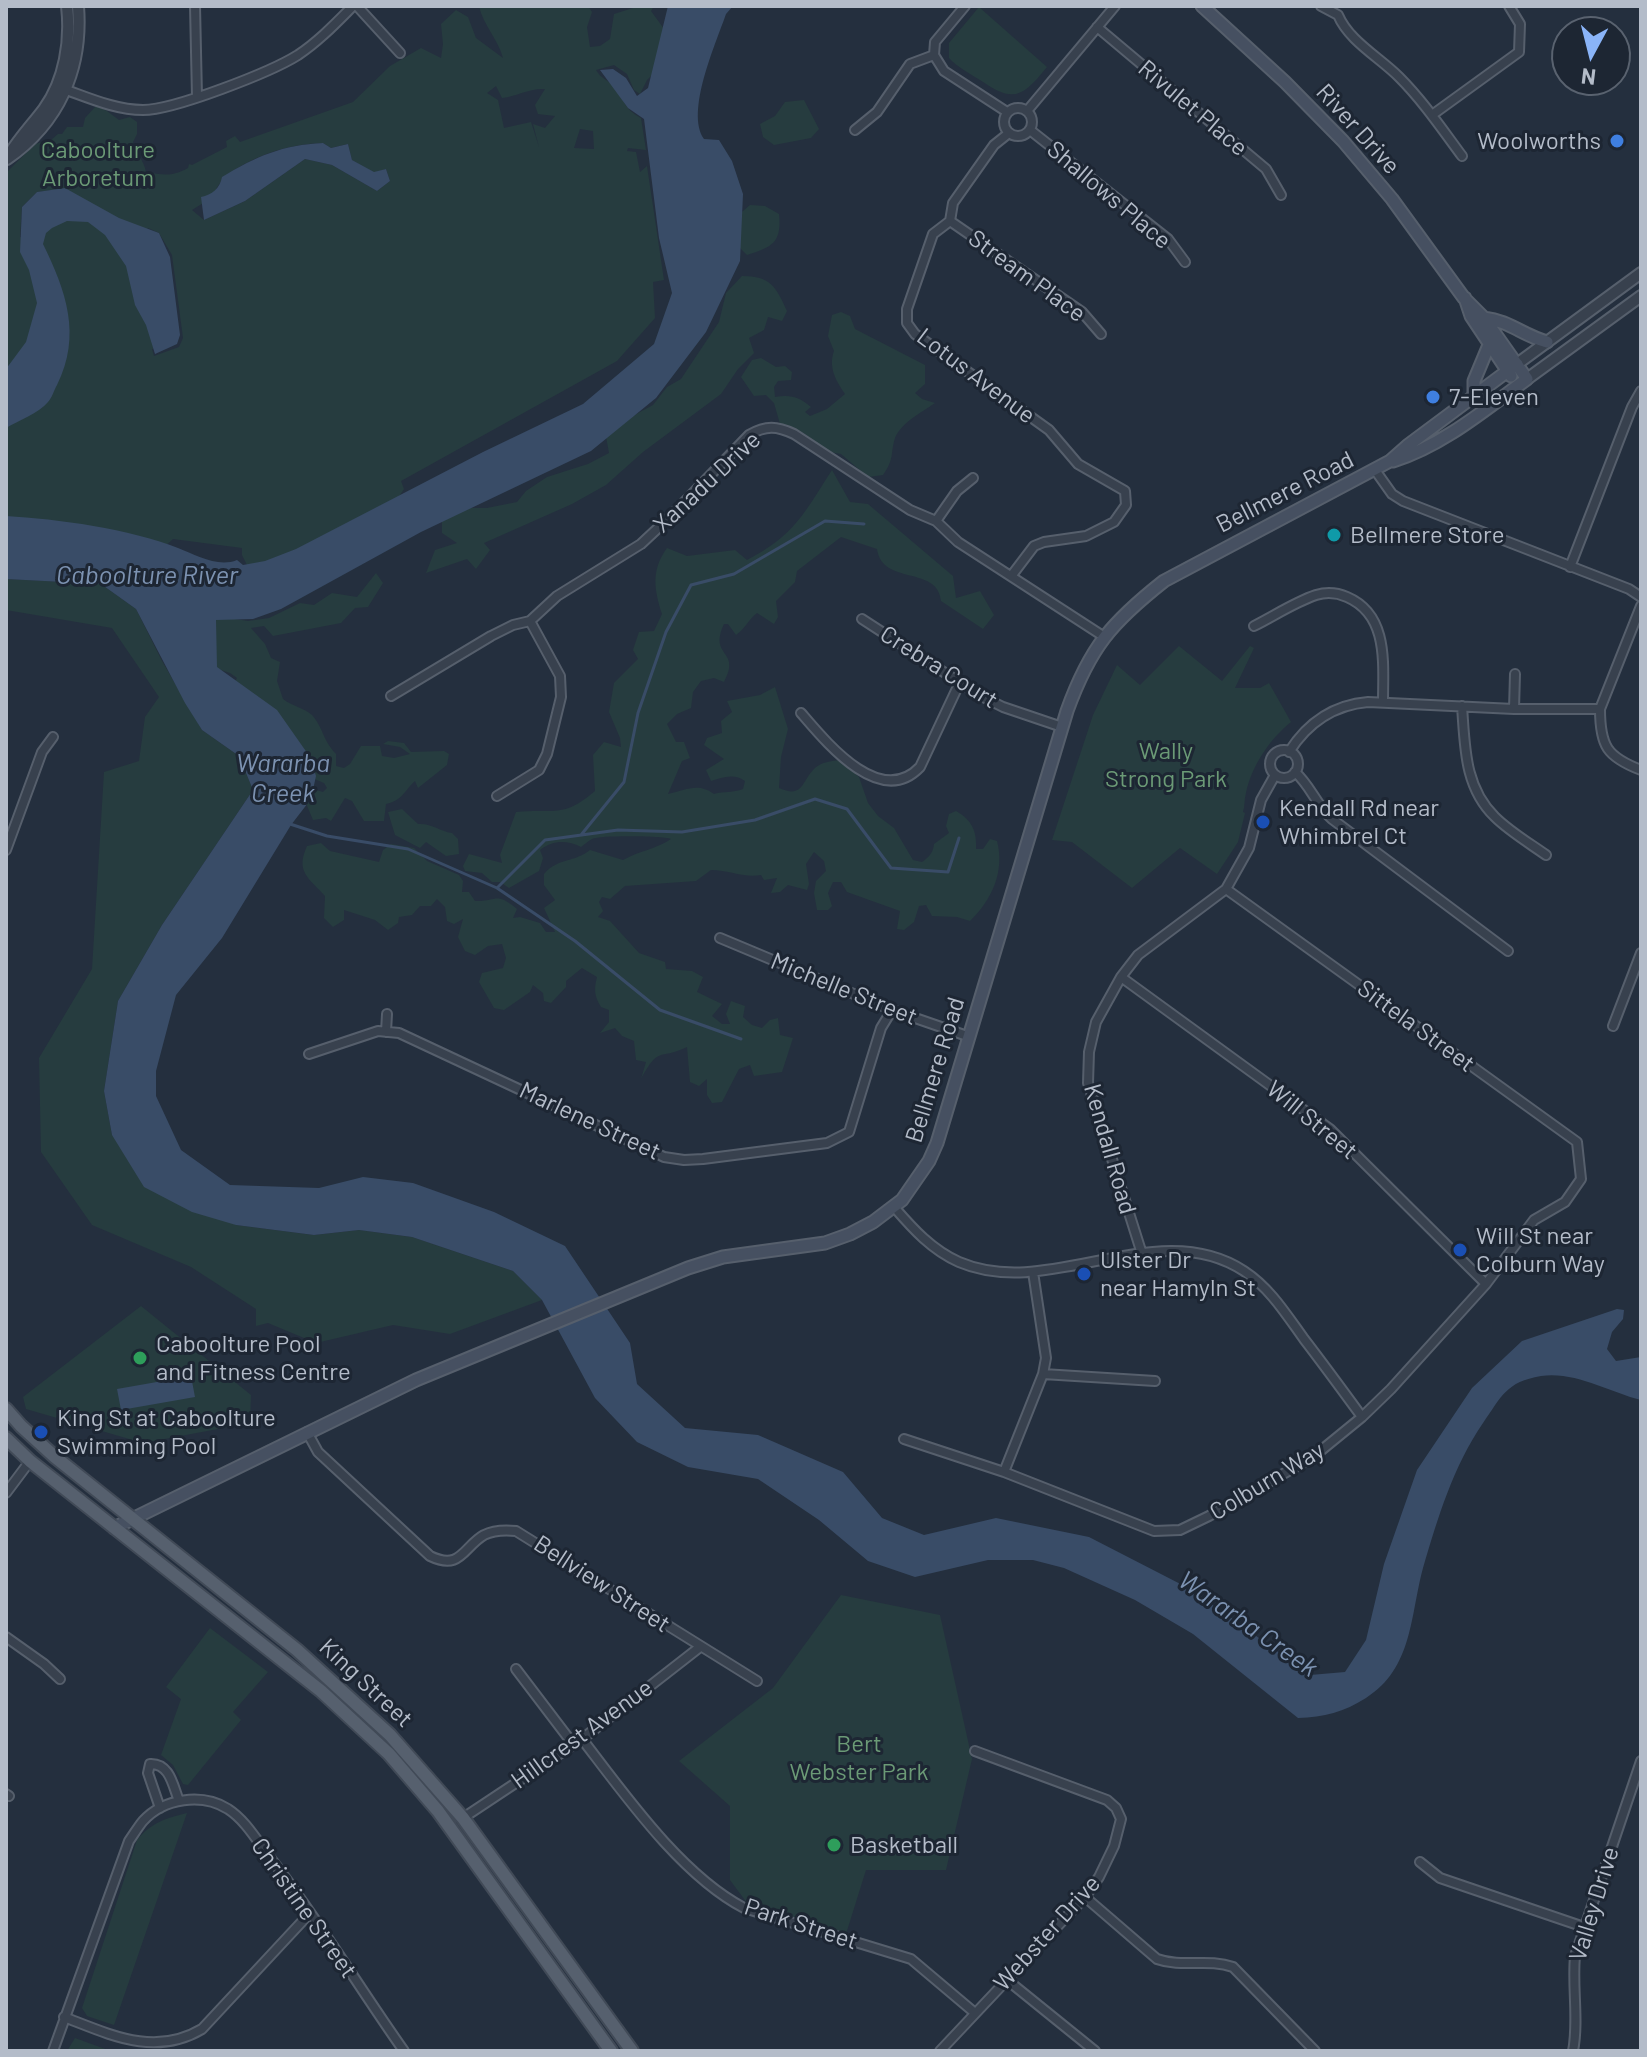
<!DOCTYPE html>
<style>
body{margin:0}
#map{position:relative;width:1647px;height:2057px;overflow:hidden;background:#242f3e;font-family:Barlow,sans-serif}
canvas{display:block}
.frame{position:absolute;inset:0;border:8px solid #b4bcc9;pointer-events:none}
.north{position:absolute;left:1551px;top:16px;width:80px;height:80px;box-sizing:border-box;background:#1d2633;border:2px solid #59626f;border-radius:50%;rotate:187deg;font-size:22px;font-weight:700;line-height:32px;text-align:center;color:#b4bcc9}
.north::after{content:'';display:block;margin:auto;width:28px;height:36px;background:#8ab4f8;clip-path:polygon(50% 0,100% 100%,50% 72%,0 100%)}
</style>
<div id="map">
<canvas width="1647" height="2057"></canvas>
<div class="frame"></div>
<div class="north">N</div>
</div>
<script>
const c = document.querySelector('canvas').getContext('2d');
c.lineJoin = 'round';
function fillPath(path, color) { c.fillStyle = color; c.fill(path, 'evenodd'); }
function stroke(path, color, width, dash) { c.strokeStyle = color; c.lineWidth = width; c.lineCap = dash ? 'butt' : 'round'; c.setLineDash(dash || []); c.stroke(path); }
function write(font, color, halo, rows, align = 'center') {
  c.font = font + ' Barlow,sans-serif'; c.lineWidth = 6; c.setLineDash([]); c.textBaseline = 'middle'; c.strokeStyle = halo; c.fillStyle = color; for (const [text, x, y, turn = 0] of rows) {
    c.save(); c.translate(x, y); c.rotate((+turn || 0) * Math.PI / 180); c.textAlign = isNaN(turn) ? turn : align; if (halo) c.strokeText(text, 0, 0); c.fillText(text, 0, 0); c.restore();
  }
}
const green = new Path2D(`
 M479,6H588L592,12L587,27L590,47L600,46L610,39L614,14L633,8V6H654L651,11L667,33L660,67L647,80L640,94L634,90L627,74L614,65L596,70C601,79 610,81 615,88C627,103 623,108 641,118L646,150L628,148L627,151L636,152L640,172L647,166L664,280L653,282L655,318L617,361L401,481L404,489L396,501L281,562L249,569L242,555V548L173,539L161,550L149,552L138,542L106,534C91,542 82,538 68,529L57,534C44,525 33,527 17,522L6,527V173L35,144L51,140L58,134H62L67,127H83L85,118L96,106L107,111L119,120L130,117L137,122V134L133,142C136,154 144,160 146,172C163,175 172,177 188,168L189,164L192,165L227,147L226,141L235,136L240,142L353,102L390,66L421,48L441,58L443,44L441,24L456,10L468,17L476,38L503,58C498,39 483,25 479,6ZM496,86L502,98C518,96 529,88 545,89L535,105L538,114L555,116L545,128L533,124L539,147L531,122L504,128L498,100L487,93ZM580,129L593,131L594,149L574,148ZM323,143L331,148L348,144L352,160L374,173L386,169L390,181L377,191L332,165L305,159L245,201L204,220L192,210L216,195V189L222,180L230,181L235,175L234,170C262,153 290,144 323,143ZM54,190C72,197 89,199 97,219L119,223L124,233L134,235L139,230L144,232L148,228L159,233L172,255L183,338L179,347L154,356L152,349L156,348L150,324L139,305L127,260L119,245L102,227L87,217L67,212L51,217L39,230L40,239L20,237L22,207L37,192Z
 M979,7L1047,67C1022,98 1013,103 980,80C969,73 957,67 949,58V43Z
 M804,100L819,129L811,138L774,145L763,137L760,124L775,116L785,102Z
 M750,205L765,206L779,214C782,243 772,247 747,255L739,247L736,217Z
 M742,276C771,276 776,287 787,311L782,321L768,317L764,330L749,338L754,353L738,369L721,394L643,452L606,485L572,504L484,543L490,550L476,569L467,559L426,573L435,550L457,543L442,533V520L462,508H487L517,502L526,491L547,477L588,464L609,453L605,431L653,405L667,387L681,379L719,322L726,293Z
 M841,312L850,316L855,329L925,365V384L915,393L922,399L935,403C921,413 902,422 895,438C890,454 895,458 883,475L868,477L841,454L824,451L805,434L780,424L774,403L766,395L754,396L741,377L752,360L761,358L776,367L785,366L792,372L791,380L778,381L774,387L775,397C790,394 800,397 811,407L805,412L810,416L827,409L845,394C836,381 828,367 834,351L828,336L832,315Z
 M832,470L850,502L868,504L953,576L956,598L980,591L994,615L983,629L941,601C938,565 882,586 877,549L841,537L797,571L795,582L776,601L778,617L774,624L757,613C748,620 745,629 736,635L728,624H724C708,658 742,649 724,682L714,678L701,681L693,692L691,708L677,714L667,724L676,742H684L690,758L682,761L668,794C686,790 698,782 714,794C724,791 733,793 743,789L745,781C735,773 722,777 711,781L706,770L724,759L704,745L707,738L722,733L721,721L732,712L727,701L760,695L775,687L788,729L781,757L779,788C804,799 801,781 815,768C822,762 831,761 840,760L859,777L868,803L878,816L894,828L913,860L922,862C929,857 933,853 934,844L949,833L946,826L949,814L956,811C972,820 977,831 976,849H983L990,839L997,841C1005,871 992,900 970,921L957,917L932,916L926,905L919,906L914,922L904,930L897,929L900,911L847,892L841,882H833L828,893L832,906L828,910H817L814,893L816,881L826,871L824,861L814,852L806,864L809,884L807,890L788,885L780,892L771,893L777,878L764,880L761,875C743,878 729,870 711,870L696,881L625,886L610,899L602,897L599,902L603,911L598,917L610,921L639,953L665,962L666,969L692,971L703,977L697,992L722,1004L712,1016L722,1024H730L726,1014L731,1001L745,1006L743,1017L752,1025L762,1028L770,1020L778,1018L780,1035L793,1038L782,1072L754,1076L750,1065L739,1069L722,1102L712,1103L707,1095V1079L699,1086L690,1082L687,1047C657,1061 660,1045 641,1079L646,1062L636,1060L634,1041L622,1036L615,1028L600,1033L609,1022V1010L601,1007C594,996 594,989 597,977L582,968L566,981V987L551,1003L544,1001L543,993L533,985L530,992L504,1010L494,1008L479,982L482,973L503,968L506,958L502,944L488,946L475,955L465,951L458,937L463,919L454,924L447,921L445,907L437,899L431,906H420L412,915L399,917L398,923L388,930L375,920L344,910V920L333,927L324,918L325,896C309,878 295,872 307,846L321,843L330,851L379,862L383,850L391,844L414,848L427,861L459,875L463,881L462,892H469L475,901C497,902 495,891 517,909L513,918L520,917L540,923L546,932H555L544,908L555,900L544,885V874C559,857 574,863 590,850L623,860C639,851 656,849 671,839C663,836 601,835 592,839C588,841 585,844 581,847C567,840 553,840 540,850L543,858L539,871L509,888L500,882H492L482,873L465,871L463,866L469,854L502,863L500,855L516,812C555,808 562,819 595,791L593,755L604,742L621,747L620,738L609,712L614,683L638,659L633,650L639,632L654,631L662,614C654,589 651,570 667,548L687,556L735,550L747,560C795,535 804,513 832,470Z
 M376,573L383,583L368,607L355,608L341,623L273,636L264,626L251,628L265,644L271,658L280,662L277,681L283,699C292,706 304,708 312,715C324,729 322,739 336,754V766L344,768L350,764L361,746H380L382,756L394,758L410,754L400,747L383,744L388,741L404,743L411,752L444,751L449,754L447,765L418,788L415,781C404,791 402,801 386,804L384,821H364L352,801L345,798L331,821L326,818L313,820L305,801L309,792L316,790L323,792L327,788L324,783L312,778L313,757L301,753L233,686L237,678L230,673L212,667L210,615L248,621L269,618L300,603L314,605L332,593L357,597Z
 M6,579L101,584L136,609L162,661L202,730L239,756L253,790L162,925L118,1001L104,1091L112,1135L236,1225L314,1235L359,1230L412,1237L513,1271L542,1300L450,1334L393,1325L316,1343L268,1323L256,1326V1309L191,1267L92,1225L41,1152L39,1058L92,969L104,772L139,761L145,717L159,697L112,628L6,610Z
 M1179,646L1222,681L1250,646L1254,648L1235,688H1260L1269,683L1291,722C1270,739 1252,765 1246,793C1244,800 1245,806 1243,812L1245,813L1238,842L1217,874L1180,848L1132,888L1072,842L1052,840L1093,715L1117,665L1140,685Z
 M402,809L418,824C432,823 439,831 452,833L458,839L459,854L446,856L426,842L420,848L395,835L388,812Z
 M141,1306L251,1395L250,1423L143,1443L26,1409L23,1397Z
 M841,1595L940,1615L972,1759L946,1870H866L846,1934L747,1903L730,1880V1806L679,1761L773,1688Z
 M210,1628L268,1672L233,1712L241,1720L188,1785L183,1784L173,1765L161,1755L181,1699L166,1687Z
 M187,1813L114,2025L87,2016L82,2008L137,1840C151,1823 166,1818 187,1813Z
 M75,2038L108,2050L107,2051H67Z`);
const water = new Path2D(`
 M668,6H733L726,14C716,43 685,112 704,139L719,140L732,161L743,194L740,261L706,332L656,398L591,451L421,532L281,609L253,619L216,620L217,667L277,710L310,757L316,776L311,799L291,825L222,938L176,995L156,1071V1096L181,1150L230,1185L319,1188L363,1177L413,1183L494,1212L565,1246L630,1343L637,1384L685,1428L758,1435L843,1472L882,1518L924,1535L996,1518L1089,1537L1194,1591L1310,1675L1345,1672L1366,1640L1384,1564L1417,1470L1472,1388L1522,1341L1617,1309L1624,1310L1623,1319L1612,1332L1607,1349L1616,1361L1641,1357V1400C1609,1392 1575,1371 1541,1376C1506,1382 1502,1396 1483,1423C1453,1467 1438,1517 1423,1568C1410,1616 1413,1668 1366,1698C1344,1712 1324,1717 1298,1718L1193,1634L1135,1600L1064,1568L1033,1560H988L915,1577L868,1561L819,1520L758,1479L688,1467L637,1442L595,1398L542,1300L513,1271L412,1237L359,1230L314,1235L236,1225L192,1212L144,1187L112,1135L104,1091L118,1001L162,925L253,790L239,756L202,730L185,703L136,609L101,584L6,579V516C58,519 130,529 178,548C196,555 218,568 237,560L243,565L265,561L296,549L483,452L583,404L654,344L672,293L659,238L644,119L628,108L600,70L613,69L626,78L637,96L648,88Z
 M323,143L331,148L348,144L352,160L374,172L386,169L390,181L377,191L332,165L305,159L245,201L204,220L201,197C212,195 220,188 222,177C257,156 282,145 323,143Z
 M65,188L119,218L159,233L170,257L180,335L177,344L155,354L146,325L135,305L126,266L105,235L88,222L67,221L52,228L46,233L43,244C66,291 82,335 57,385C54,390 52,398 48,402C39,413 18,421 6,428V369L26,342L37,303L29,270L20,252L22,207L37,192Z
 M191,1376L195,1397L121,1410L117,1389Z`);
const stream = new Path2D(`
 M290,824L327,836L408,849L497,888L575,941L660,1010L741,1039
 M581,835L624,782L638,713L666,632L691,585L734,574L825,521L864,524
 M497,888L545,840L618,830L682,832L755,820L815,799L847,809L891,868L948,872L959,838`);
const minor = new Path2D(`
 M195,6L197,97
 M357,6L400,53
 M965,6L935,42L934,55L944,71L1007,112
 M1321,6L1338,15C1349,41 1379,57 1399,77C1423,101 1442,129 1462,156
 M1097,27L1266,169L1281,195
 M61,88C87,97 115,110 143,110C174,110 271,72 298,55C319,41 336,23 353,6
 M1004 122a14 14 0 1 1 28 0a14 14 0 1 1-28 0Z
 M1027,111L1115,6
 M1432,115L1519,52L1520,24L1509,6
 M855,130L877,112L910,64L934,55
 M1030,130L1168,239L1185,262
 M1009,133L994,145L953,203L950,221L933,234L907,309V323L915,334L1049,430L1078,464L1125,491L1126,505L1114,522L1086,536L1044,542L1034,546L1012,575
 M950,221L1082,312L1101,334
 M1375,470L1392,494L1403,501L1629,589L1641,597
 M936,521L957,491L973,478
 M1570,567L1632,407L1641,391
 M1641,606L1600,709C1600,746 1607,757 1641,770
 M862,619L979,695L1003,707L1062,727
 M1254,626C1274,616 1295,602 1316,595C1326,592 1338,593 1347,597C1389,615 1383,664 1383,702
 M391,696L491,636L513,625L530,621L557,596L641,544L672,515L749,435C766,425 777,426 794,434L910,510L936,521L958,542L1103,636
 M1462,706C1465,746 1464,787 1495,817C1509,831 1529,843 1546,855
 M1514,709L1515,674
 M801,713C826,742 880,809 920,767L960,682
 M1270 764a14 14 0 1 1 28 0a14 14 0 1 1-28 0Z
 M1289,752C1308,722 1333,705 1368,702L1514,709H1600
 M1295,772C1311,786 1316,805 1332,819L1508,951
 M497,796L539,770L547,754L561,697L560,676L530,621
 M6,850L42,752L53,737
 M720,938L892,1010L970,1037
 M1121,977L1330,1129L1486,1284
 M1613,1026L1641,953
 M386,1032L387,1014
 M309,1054L378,1031L399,1033L664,1157L684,1160L703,1159L827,1143L849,1132L881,1028L892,1010
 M894,1207C913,1229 932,1250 959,1262C1050,1301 1157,1214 1244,1271C1270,1288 1286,1314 1304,1339C1324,1365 1343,1391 1362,1417
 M1142,1254L1088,1083L1089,1052L1096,1022L1121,977L1138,955L1226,889L1249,848L1261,800L1275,775
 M1043,1374L1155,1381
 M307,1432L318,1452L430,1556C461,1571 463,1547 484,1535C494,1530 506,1530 516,1531L757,1681
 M904,1439L1004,1472L1154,1531L1180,1530L1209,1516L1313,1457L1362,1417L1391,1389L1486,1284L1534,1220L1565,1202L1581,1179L1577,1142L1226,889
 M1004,1472L1043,1374L1046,1358L1033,1272
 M6,1493L30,1461
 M6,1637L44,1664L60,1679
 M516,1669L573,1744
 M582,1739C625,1795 681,1875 744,1908L911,1959L975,2013
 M6,1794L9,1796
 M160,1808L148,1773L150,1764C170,1763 173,1786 179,1801
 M463,1818L582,1739L700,1647
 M1420,1862L1440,1878L1584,1927
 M1085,1897L1157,1959C1182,1968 1208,1958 1233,1967L1315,2051
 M1006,1979L1095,2051
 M64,2017C111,2035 155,2057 202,2029L310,1913
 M53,2051L129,1841C134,1834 138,1827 143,1821C164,1798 202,1793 228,1809C245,1820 256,1839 268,1855C317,1917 358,1986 404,2051
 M940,2051L1085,1897L1099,1877L1114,1846L1121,1819L1116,1808L1107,1800L975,1751
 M1573,2051C1579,2020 1572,1988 1575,1956L1641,1761`);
const tertiary = new Path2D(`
 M9,155C19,138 32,125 44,109C65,80 71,41 67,6
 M7,159C59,123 83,69 78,6
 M1517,364L1641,273
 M1527,379L1641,296`);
const secondary = new Path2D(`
 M1202,6L1285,82L1343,141L1392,199L1464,298L1484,318L1527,379C1486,409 1442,446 1393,461
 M1465,298L1471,316L1511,376
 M1484,318C1510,321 1522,335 1547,342
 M1474,395V381L1489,345
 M114,1528L416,1380L688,1268L723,1257L825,1243L850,1234L873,1222L902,1200L929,1161L937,1143L1067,711C1090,647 1112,622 1164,581L1390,461L1407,446L1517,364`);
const primary = new Path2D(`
 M6,1409L21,1426L55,1457L297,1650L390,1735L463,1818L632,2051
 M6,1438L30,1461L321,1691L389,1754L438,1811L611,2051`);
const markers = [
 [1617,141,8,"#3f7fe0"],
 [1433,397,8,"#3f7fe0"],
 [1334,535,8,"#0f9aa8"],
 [1263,822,8,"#1a4fb4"],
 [1460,1250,8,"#1a4fb4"],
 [1084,1274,8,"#1a4fb4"],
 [140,1358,8,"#2e9e5b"],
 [41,1432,8,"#1a4fb4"],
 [834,1845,8,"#2e9e5b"]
];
const streetNames = [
 ["Rivulet Place",1193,108,40],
 ["River Drive",1358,129,48],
 ["Shallows Place",1109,195,40],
 ["Stream Place",1027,276,36],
 ["Lotus Avenue",976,376,37],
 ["Xanadu Drive",707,482,-43],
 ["Bellmere Road",1285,492,-27],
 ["Crebra Court",939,667,32],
 ["Michelle Street",844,989,22],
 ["Sittela Street",1416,1026,36],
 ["Bellmere Road",935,1070,-73],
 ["Will Street",1312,1120,39],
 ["Marlene Street",590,1121,25],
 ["Kendall Road",1110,1149,74],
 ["Colburn Way",1267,1481,-31],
 ["Bellview Street",602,1584,33],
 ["King Street",366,1683,43],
 ["Hillcrest Avenue",582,1734,-36],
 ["Valley Drive",1594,1904,-73],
 ["Christine Street",304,1908,55],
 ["Park Street",801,1924,18],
 ["Webster Drive",1047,1933,-48]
];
const poiNames = [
 ["Woolworths",1601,141,"right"],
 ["7-Eleven",1449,397],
 ["Bellmere Store",1350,535],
 ["Kendall Rd near",1279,808],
 ["Whimbrel Ct",1279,836],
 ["Will St near",1476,1236],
 ["Colburn Way",1476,1264],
 ["Ulster Dr",1100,1260],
 ["near Hamyln St",1100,1288],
 ["Caboolture Pool",156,1344],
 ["and Fitness Centre",156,1372],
 ["King St at Caboolture",57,1418],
 ["Swimming Pool",57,1446],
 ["Basketball",850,1845]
];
const parkNames = [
 ["Caboolture",98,150],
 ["Arboretum",98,178],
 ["Wally",1166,751],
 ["Strong Park",1166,779],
 ["Bert",859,1744],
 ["Webster Park",859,1772]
];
const waterNames = [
 ["Caboolture River",147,575],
 ["Wararba",283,763],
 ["Creek",283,793],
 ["Wararba Creek",1248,1624,35]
];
fillPath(green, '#263c3f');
fillPath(water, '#394c67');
stroke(stream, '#394c67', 3);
stroke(minor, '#565f6c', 12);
stroke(tertiary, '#565f6c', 14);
stroke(secondary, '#565f6c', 15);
stroke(primary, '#414a57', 16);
stroke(minor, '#38414e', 8);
stroke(tertiary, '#38414e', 10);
stroke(secondary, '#465061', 11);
stroke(primary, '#56606e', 12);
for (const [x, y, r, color] of markers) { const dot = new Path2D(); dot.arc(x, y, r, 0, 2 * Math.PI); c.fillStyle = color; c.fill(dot); stroke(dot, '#1d2633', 3); }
write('24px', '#b4bcc9', '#1d2633', streetNames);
write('24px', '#b4bcc9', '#1d2633', poiNames, 'left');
write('24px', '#6b9a76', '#1d2633', parkNames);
write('italic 26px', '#7c92b1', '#1d2633', waterNames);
</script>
